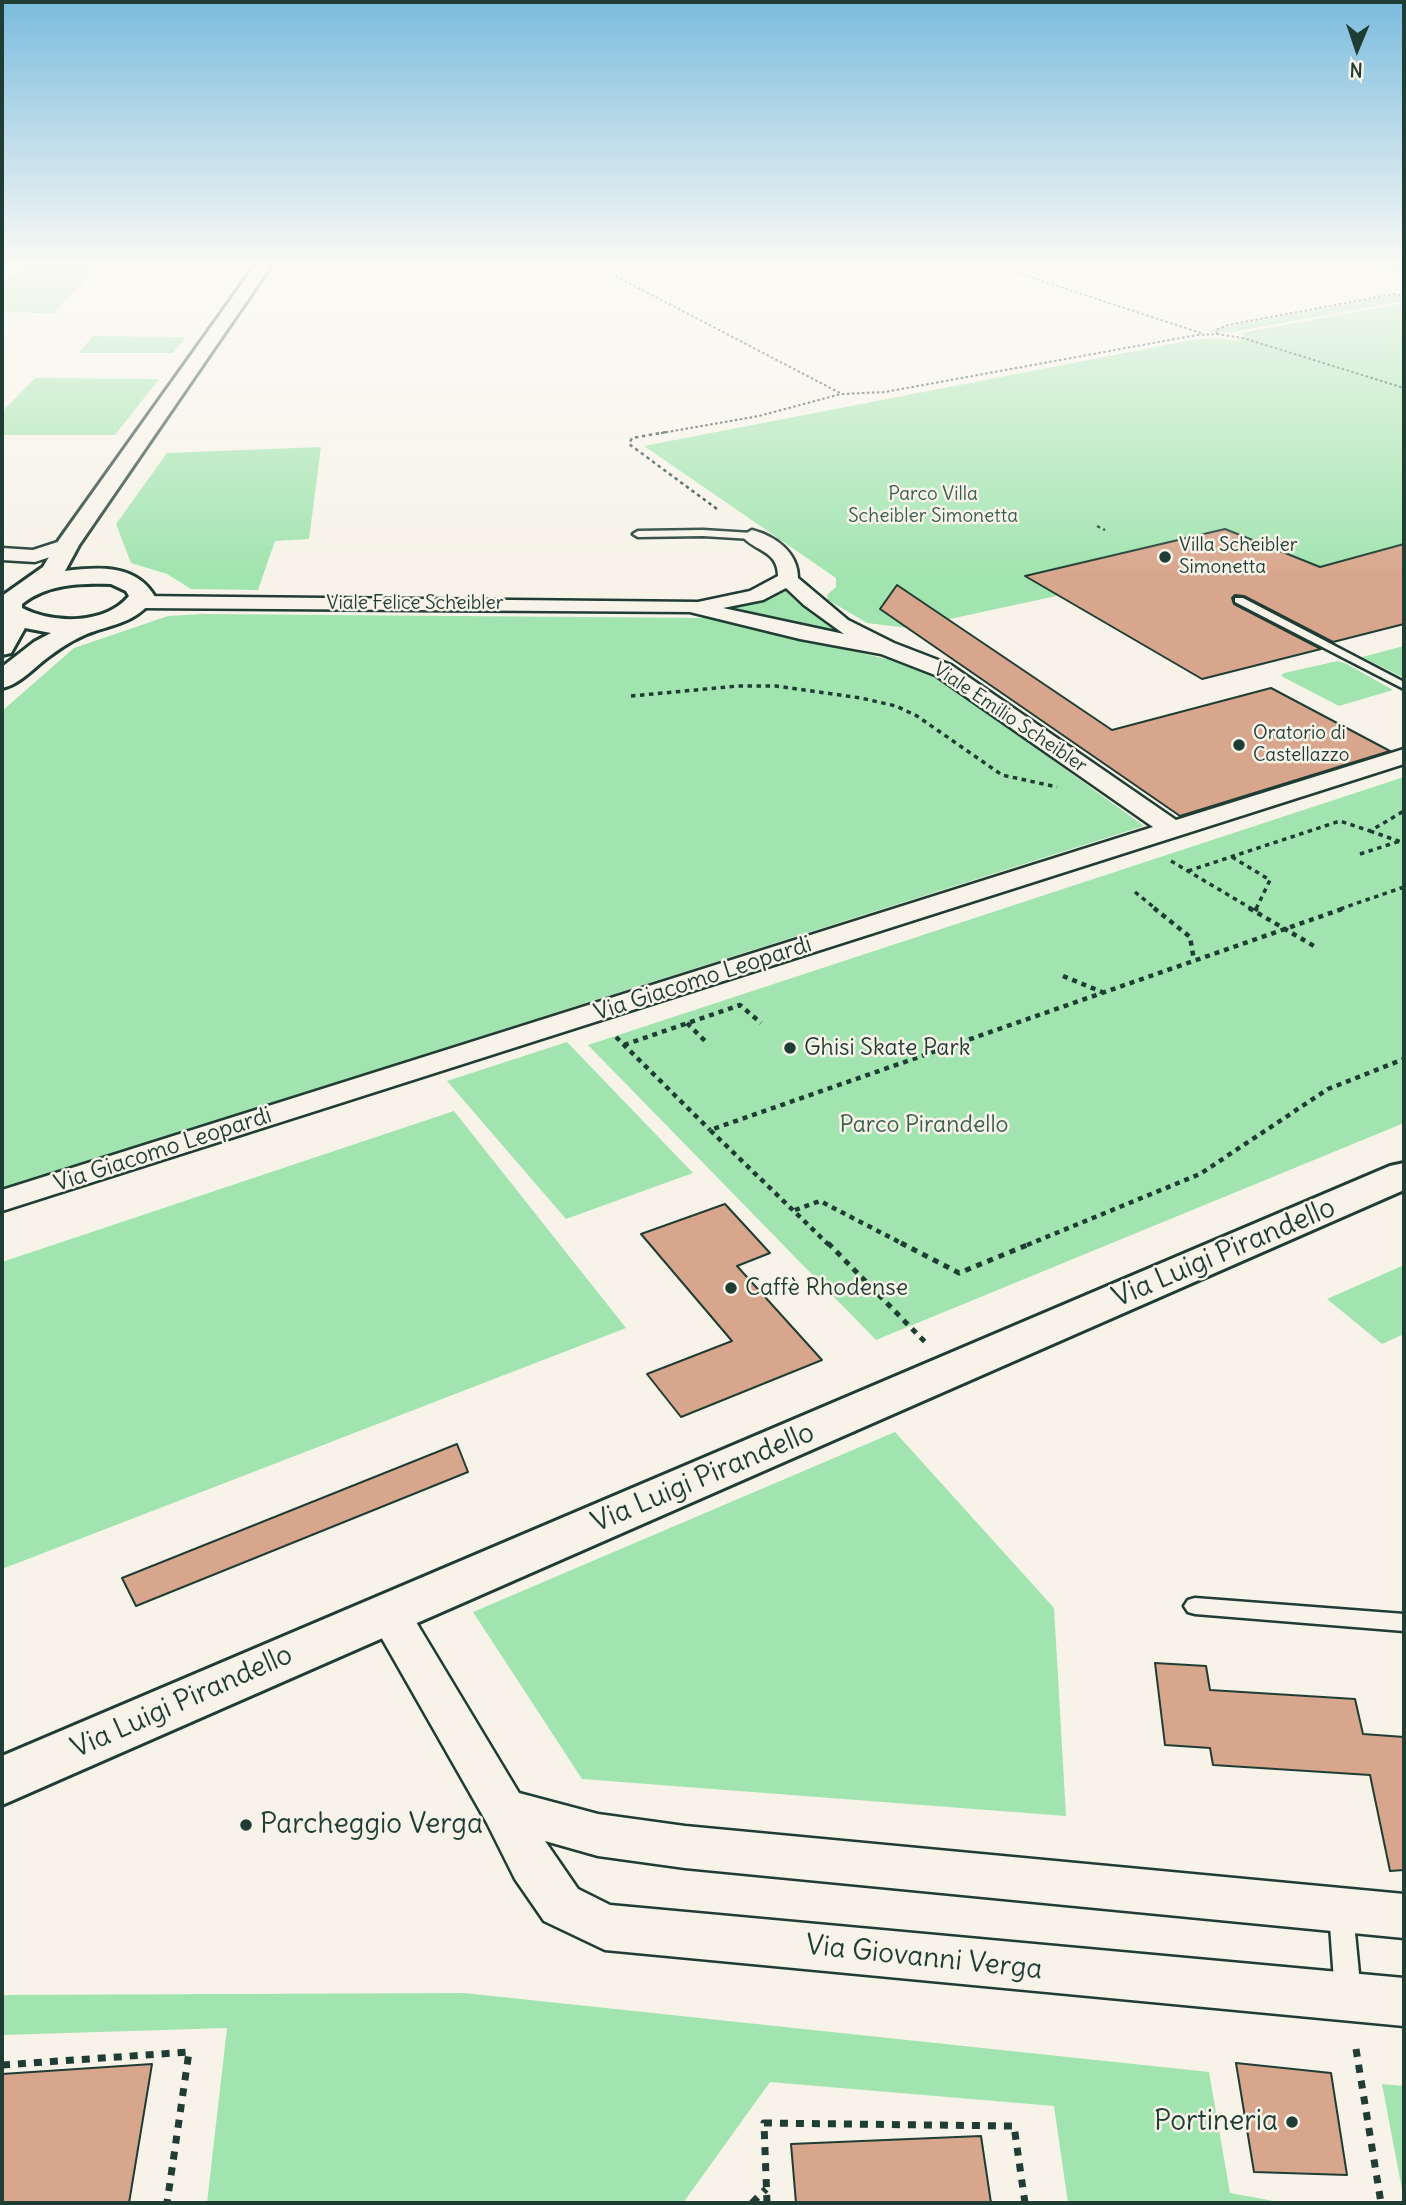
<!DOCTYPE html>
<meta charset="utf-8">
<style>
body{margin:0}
#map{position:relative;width:1406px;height:2205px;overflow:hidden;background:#f7f3e8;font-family:Delius,sans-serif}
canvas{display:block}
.frame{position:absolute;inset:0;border:4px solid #1f3d34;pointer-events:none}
.north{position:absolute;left:1322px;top:14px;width:70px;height:70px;-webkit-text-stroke:5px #f7f3e8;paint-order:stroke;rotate:182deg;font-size:19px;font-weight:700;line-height:28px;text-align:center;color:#1f3d34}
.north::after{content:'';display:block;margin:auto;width:24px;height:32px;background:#1f3d34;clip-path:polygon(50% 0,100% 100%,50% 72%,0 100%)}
</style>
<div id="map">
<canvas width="1406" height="2205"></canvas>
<div class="frame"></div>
<div class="north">N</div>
</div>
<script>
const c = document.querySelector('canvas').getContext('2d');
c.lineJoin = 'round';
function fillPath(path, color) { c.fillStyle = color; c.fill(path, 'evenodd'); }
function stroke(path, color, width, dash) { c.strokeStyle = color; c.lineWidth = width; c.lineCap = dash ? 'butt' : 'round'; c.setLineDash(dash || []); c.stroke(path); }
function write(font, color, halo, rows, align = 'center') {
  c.font = font + ' Delius,sans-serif'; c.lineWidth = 5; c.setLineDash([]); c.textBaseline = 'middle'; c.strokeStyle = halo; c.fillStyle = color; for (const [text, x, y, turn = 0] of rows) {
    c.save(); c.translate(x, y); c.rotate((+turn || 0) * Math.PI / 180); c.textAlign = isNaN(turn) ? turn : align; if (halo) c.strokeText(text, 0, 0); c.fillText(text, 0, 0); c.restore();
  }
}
const green = new Path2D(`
 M22,267H97L53,314L2,311V285Z
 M1404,293V301L1232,332L1205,331Z
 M1404,303V595L1394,598L1225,529L1026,575L1061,595L908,628L867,623L828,600L827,595L836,587V578L644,446L1192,340L1217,338L1235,341L1245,337L1240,333Z
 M93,336L186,337L173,353H78Z
 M35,378L159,379L115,435H2V412Z
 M321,447L309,539L275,541L258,590L191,589L167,574L131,563L116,524L167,453Z
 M788,584L860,641L716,609L764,598Z
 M203,614L710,618L908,664L947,684L1144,826L2,1188V711L74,648L168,616Z
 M1404,646V678L1362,657Z
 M1338,661L1347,664L1393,690L1339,706L1281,676L1284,673Z
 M1404,777V1123L876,1340L588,1045Z
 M567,1042L693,1173L566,1219L447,1081Z
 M454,1111L626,1328L2,1569V1262Z
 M1404,1265V1334L1382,1344L1327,1299Z
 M895,1432L1054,1608L1066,1816L582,1779L473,1612Z
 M464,1993L1209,2072L1230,2193L1285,2203H1068L1054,2106L770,2082L683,2203H207L227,2028L2,2035V1995Z
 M1382,2084L1404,2086V2200Z`);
const stream = new Path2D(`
 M1374,267L1404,268V272L1377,269Z`);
const building = new Path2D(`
 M1225,529L1320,567L1404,544V624L1333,642L1244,596L1235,595L1232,598L1234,604L1321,649L1202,679L1025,576Z
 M897,585L1112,730L1271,688L1390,751L1180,816L880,609Z
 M725,1204L770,1253L737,1266L822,1360L681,1417L647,1374L732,1341L641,1234Z
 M457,1444L468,1472L136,1606L122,1578Z
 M1155,1663L1206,1666L1210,1690L1355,1699L1363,1734L1404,1737V1870L1390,1871L1370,1775L1213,1765L1210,1748L1165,1745Z
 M1236,2063L1331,2073L1347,2175L1254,2172Z
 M152,2064L129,2203H2V2074Z
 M981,2136L991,2203H796L791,2144Z`);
const pathFar5 = new Path2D(`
 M598,267L842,394L885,392L1197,335L1217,334L1243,338L1404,388
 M999,267L1201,333
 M1399,267H1404
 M1217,334L1216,330L1228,325L1394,294L1404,296
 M656,434L759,416L841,394`);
const pathFar4 = new Path2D(`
 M666,432L632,438L629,444L717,509
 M1097,526L1105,530`);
const pathFar3 = new Path2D(`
 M631,696L738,686H776L861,698L896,706L917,716L1002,775L1057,787
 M1370,831L1404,843
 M1360,854L1400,841
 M1232,857L1270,880L1256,909
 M1171,861L1252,909
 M1188,871L1340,821L1370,831L1404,811
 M1135,892L1156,909
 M1340,909L1404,887`);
const pathFar2 = new Path2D(`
 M1154,908L1190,937L1194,960
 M1249,908L1314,946
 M1255,911L1257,908
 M1063,976L1102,992
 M687,1023L708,1044
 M616,1037L710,1130
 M624,1045L740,1005L761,1023
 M795,1210L820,1201L905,1245
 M829,1245L710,1130L1345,908
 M1027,1245L1200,1174L1328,1089L1404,1059`);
const pathFar1 = new Path2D(`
 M828,1243L926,1343
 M901,1243L959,1273L1032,1243`);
const path = new Path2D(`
 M1356,2049L1381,2203
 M2,2065L189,2052L167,2203
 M752,2203L766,2189
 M767,2203L764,2123L1014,2126L1025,2203`);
const service = new Path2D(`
 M703,530L752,533L757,536L752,539L703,536L638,537L633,534L638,531Z
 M1235,598H1243L1404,682V689L1235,602Z
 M1195,1598L1404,1614V1631L1195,1614L1188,1612L1184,1606L1188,1600Z
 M1341,1901L1350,1904L1353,1912L1361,1994L1357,2002L1348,2006L1339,2002L1335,1994L1329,1912L1332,1904Z`);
const minor = new Path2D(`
 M752,530C775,536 798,552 798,578L848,620L894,643L951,665L1176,820L1404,749V764L2,1211V1190L1153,827L935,675L881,654L800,639L690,612L139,608L132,606L129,602L132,598L139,596L698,602L750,591L778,576C778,550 755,552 742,536ZM786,588L804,605L844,634L723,608L763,600Z
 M67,539L77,545L74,549L35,562L2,560V548L33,550Z
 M389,1597L404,1602L519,1793L598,1814L685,1826L1404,1894V1938L685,1868L598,1856L545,1841L578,1889L610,1905L1404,1978V2026L605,1950L544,1921L515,1879L487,1823L368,1614L374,1602Z`);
const tertiary = new Path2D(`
 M254,267H270L79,545L65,571C99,567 136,564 155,597C138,620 120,623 95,631C81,635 63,646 51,655C35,666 21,684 2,688V667L34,642L51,633L25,628L11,653L2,655V596L43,567L59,540ZM111,584L126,591L129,596C105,625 53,624 22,608V604C47,584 80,583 111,584Z
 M1404,1163V1190L2,1805V1756L1390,1166Z`);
const markers = [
 [1165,557,7,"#1f3d34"],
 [1239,745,7,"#1f3d34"],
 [790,1048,7,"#1f3d34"],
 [731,1288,7,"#1f3d34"],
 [246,1825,7,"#1f3d34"],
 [1292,2122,7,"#1f3d34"]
];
const farParknames = [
 ["Parco Villa",933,495],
 ["Scheibler Simonetta",933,517]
];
const farPoinames = [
 ["Villa Scheibler",1179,546],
 ["Simonetta",1179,568],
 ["Oratorio di",1253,734],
 ["Castellazzo",1253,756]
];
const farStreetnames = [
 ["Viale Felice Scheibler",415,604],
 ["Viale Emilio Scheibler",1010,718,34]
];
const streetNames = [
 ["Via Giacomo Leopardi",703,979,-18],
 ["Via Giacomo Leopardi",163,1150,-18]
];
const poiNames = [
 ["Ghisi Skate Park",804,1048],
 ["Caffè Rhodense",745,1288]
];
const parkNames = [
 ["Parco Pirandello",924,1125]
];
const nearStreetnames = [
 ["Via Luigi Pirandello",1224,1253,-23],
 ["Via Luigi Pirandello",703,1478,-23],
 ["Via Luigi Pirandello",182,1702,-24],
 ["Via Giovanni Verga",924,1958,6]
];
const nearPoinames = [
 ["Parcheggio Verga",260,1825],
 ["Portineria",1278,2122,"right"]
];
fillPath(green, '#a1e4af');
fillPath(stream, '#549092');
fillPath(building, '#d8a68c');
stroke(building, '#1f3d34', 2);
stroke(service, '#1f3d34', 5);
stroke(minor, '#1f3d34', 5);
stroke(tertiary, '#1f3d34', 6);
stroke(pathFar5, '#1f3d34', 2, [2.5, 2.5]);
stroke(pathFar4, '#1f3d34', 2.5, [3.5, 3.5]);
stroke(pathFar3, '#1f3d34', 3.5, [4.5, 4.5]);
stroke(pathFar2, '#1f3d34', 4.5, [5, 5]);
stroke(pathFar1, '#1f3d34', 5, [6, 6]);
stroke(path, '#1f3d34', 7, [8, 8]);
fillPath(service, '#f7f3e8');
fillPath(minor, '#f7f3e8');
fillPath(tertiary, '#f7f3e8');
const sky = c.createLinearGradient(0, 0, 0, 576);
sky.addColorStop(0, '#7bbcde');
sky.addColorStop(0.46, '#fbfaf5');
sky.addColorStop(1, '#fbfaf500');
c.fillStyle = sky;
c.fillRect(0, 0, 1406, 576);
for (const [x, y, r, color] of markers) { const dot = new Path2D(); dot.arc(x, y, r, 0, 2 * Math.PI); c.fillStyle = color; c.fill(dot); stroke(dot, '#f7f3e8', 2.5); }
write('19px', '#395e4d', '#f7f3e8', farParknames);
write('19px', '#1f3d34', '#f7f3e8', farPoinames, 'left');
write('19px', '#1f3d34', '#f7f3e8', farStreetnames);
write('23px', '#1f3d34', '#f7f3e8', streetNames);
write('23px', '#1f3d34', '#f7f3e8', poiNames, 'left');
write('23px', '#395e4d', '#f7f3e8', parkNames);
write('28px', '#1f3d34', '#f7f3e8', nearStreetnames);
write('28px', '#1f3d34', '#f7f3e8', nearPoinames, 'left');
</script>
